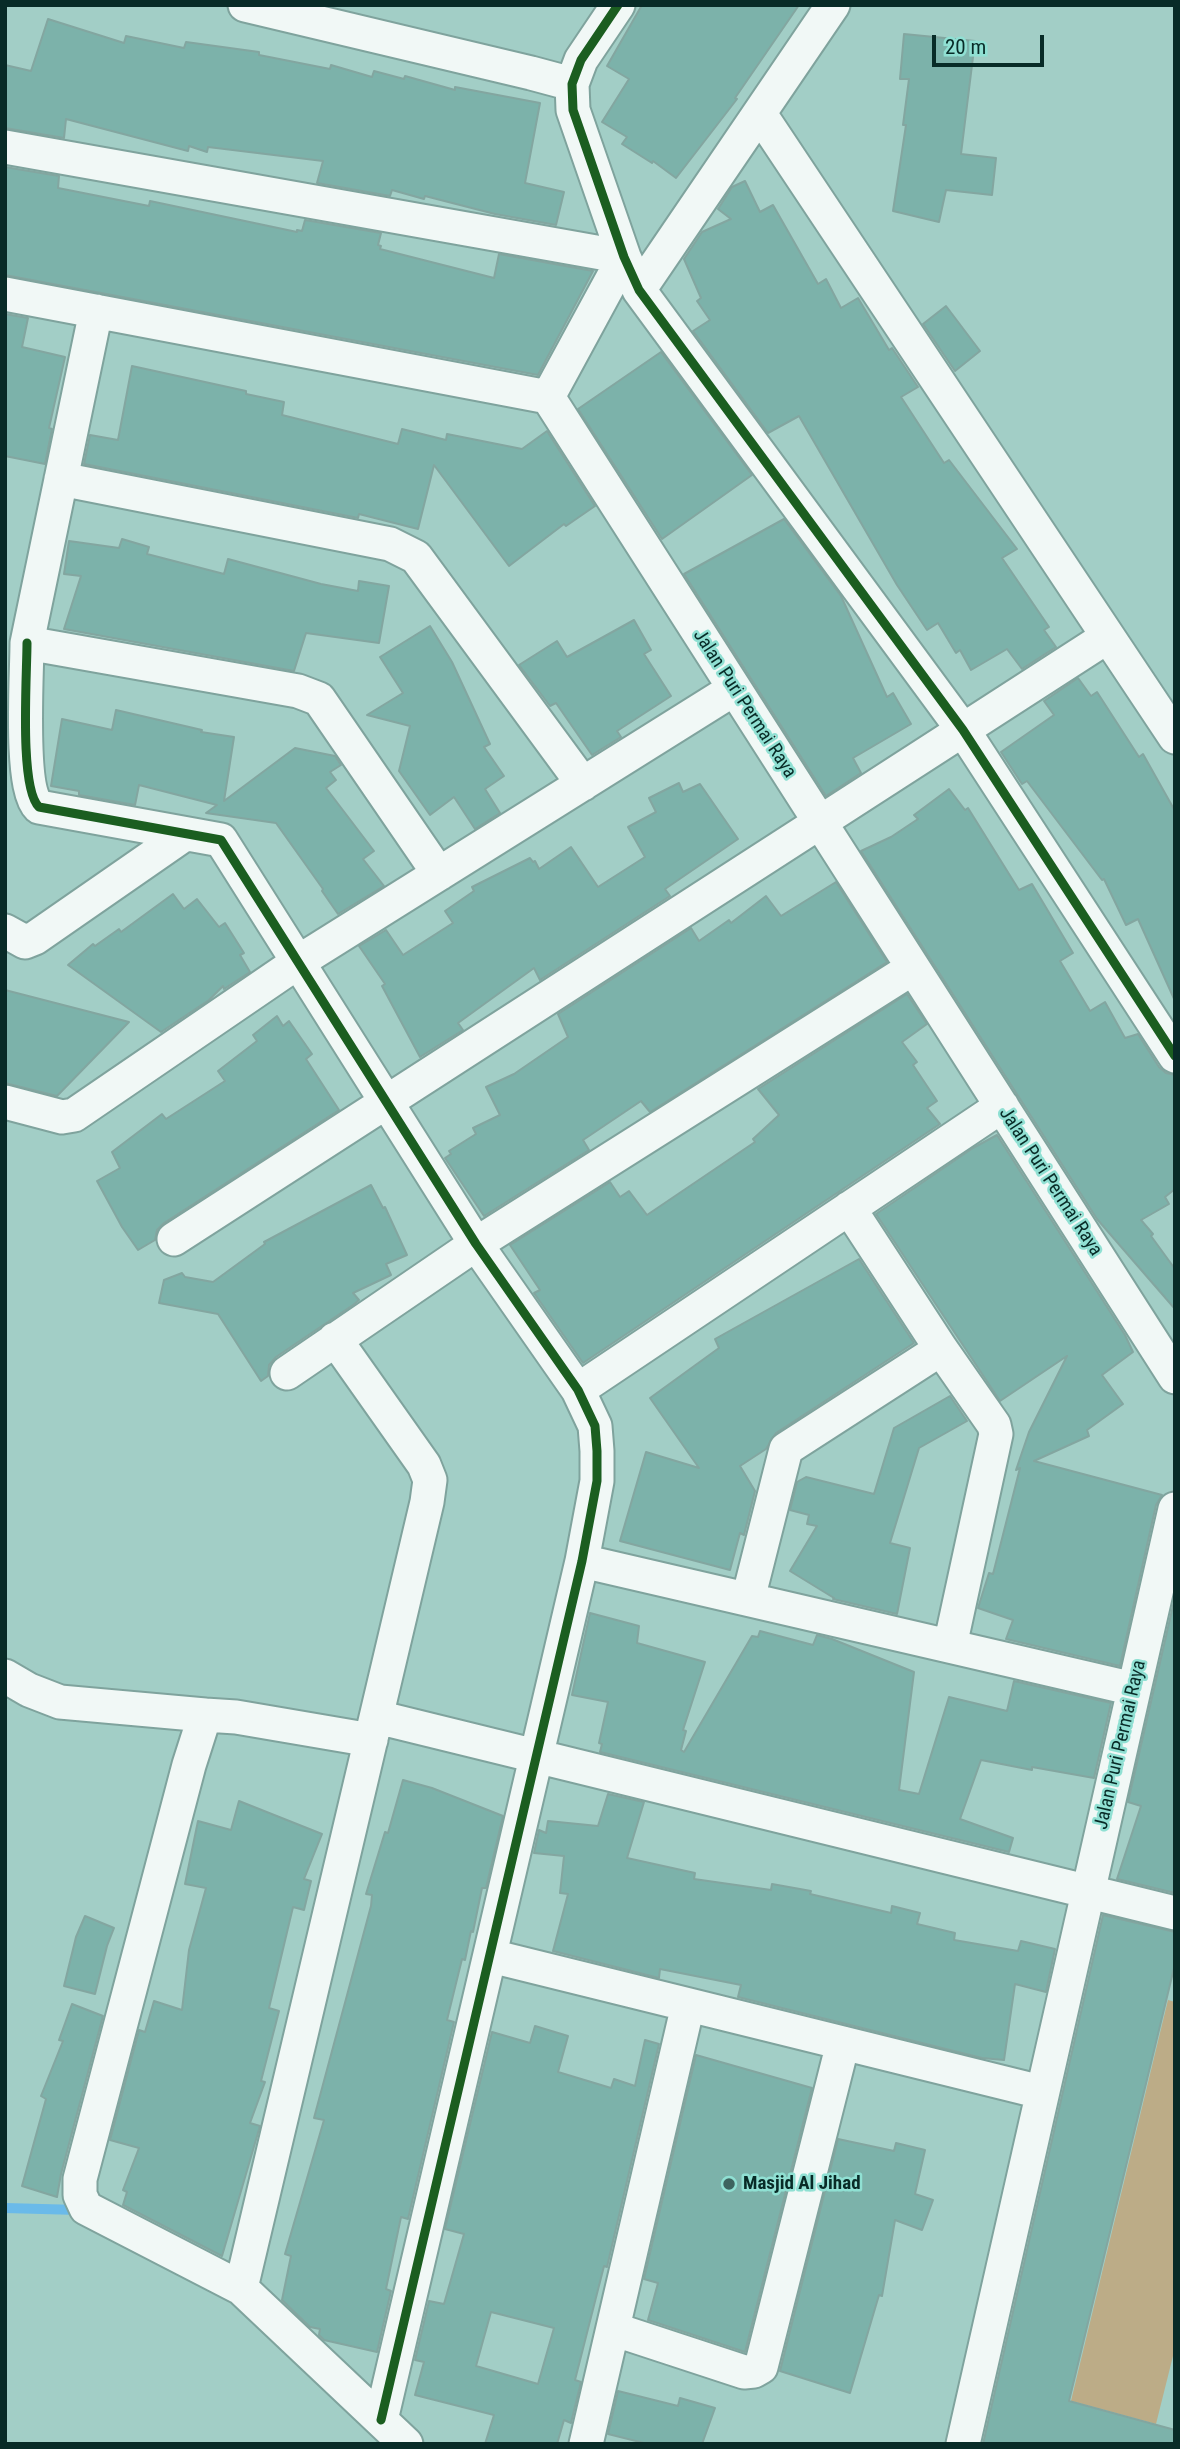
<!DOCTYPE html>
<style>
body{margin:0}
#map{position:relative;width:1180px;height:2449px;overflow:hidden;background:#a2cec6;font-family:"Roboto Condensed",sans-serif}
canvas{display:block}
.frame{position:absolute;inset:0;border:7px solid #082b27;pointer-events:none}
.scale{position:absolute;left:932px;top:35px;width:112px;height:32px;box-sizing:border-box;border:4px solid #082b27;border-top:0;padding-left:9px;font-size:21px;line-height:24px;white-space:nowrap;color:#082b27;-webkit-text-stroke:5px #90e0d3;paint-order:stroke}
</style>
<div id="map">
<canvas width="1180" height="2449"></canvas>
<div class="frame"></div>
<div class="scale">20 m</div>
</div>
<script>
const c = document.querySelector('canvas').getContext('2d');
c.lineJoin = 'round';
function fillPath(path, color) { c.fillStyle = color; c.fill(path, 'evenodd'); }
function stroke(path, color, width, dash) { c.strokeStyle = color; c.lineWidth = width; c.lineCap = dash ? 'butt' : 'round'; c.setLineDash(dash || []); c.stroke(path); }
function write(font, color, halo, rows, align = 'center') {
  c.font = font + ' "Roboto Condensed",sans-serif'; c.lineWidth = 5; c.setLineDash([]); c.textBaseline = 'middle'; c.strokeStyle = halo; c.fillStyle = color; for (const [text, x, y, turn = 0] of rows) {
    c.save(); c.translate(x, y); c.rotate((+turn || 0) * Math.PI / 180); c.textAlign = isNaN(turn) ? turn : align; if (halo) c.strokeText(text, 0, 0); c.fillText(text, 0, 0); c.restore();
  }
}
const green = new Path2D(`
 M1168,2000L1175,2002V2348L1156,2424L1071,2401Z`);
const stream = new Path2D(`
 M5,2208L79,2210L82,2212`);
const building = new Path2D(`
 M642,5H799L735,98L737,99L676,178L653,161L652,163L622,144L627,137L602,122L629,79L607,66Z
 M48,19L124,43L126,36L184,48L186,42L259,52V55L330,69L331,65L372,77L374,71L404,79L405,76L455,90V87L540,103L525,183L564,192L556,225L495,214L425,196L424,199L392,190L390,196L317,183L323,161L208,147L207,152L189,146L188,151L66,119L64,138L5,128V65L31,71Z
 M904,34L975,41L961,154L996,158L992,195L946,190L939,222L893,211L906,125H903L909,79H900Z
 M5,167L59,176L58,188L149,206L150,201L297,232V230L302,231L305,220L381,233L378,245L381,246L380,249L494,278L499,254L593,271L538,375L5,275Z
 M745,181L760,212L773,205L818,284L826,279L841,308L858,298L889,350L892,348L918,387L901,397L944,463L949,460L1017,549L1002,558L1049,627L1044,630L1056,647L1022,669L1007,649L971,670L960,650L956,653L938,623L927,630L897,585L799,416L768,433L693,331L710,320L697,301L701,298L684,259L702,232L731,219L718,209L732,187Z
 M946,306L980,351L955,371L923,324Z
 M5,314L28,318L22,347L65,357L49,428L52,429L45,464L5,456Z
 M661,352L752,475L662,539L578,409Z
 M132,366L246,391V394L284,402L282,415L398,444L402,429L446,440L447,434L522,449L547,431L595,506L566,526L564,524L509,566L434,465L418,529L359,514L358,518L84,464L90,435L118,440Z
 M784,519L841,596L887,697L893,693L911,724L853,758L861,773L826,796L684,574Z
 M122,539L149,547L147,554L224,574L228,559L321,584L358,591L359,581L389,586L379,643L306,633L294,671L64,629L81,576L64,574L69,541L119,548Z
 M634,620L651,650L644,654L671,696L617,731L621,737L592,755L556,703L550,706L519,665L557,641L567,657Z
 M430,626L452,662L490,744L484,747L504,776L485,789L500,813L475,829L454,797L430,815L399,771L410,726L367,715L403,693L380,657Z
 M1078,678L1091,696L1097,692L1139,757L1143,754L1175,811V1001L1138,919L1126,925L1104,879L1102,880L1027,781L1022,784L1001,752L1054,715L1044,701Z
 M116,710L202,730L201,732L234,737L224,801L295,748L335,756L341,765L330,772L336,780L326,788L374,851L363,859L384,886L338,914L322,891L323,889L276,823L206,813L217,805L139,785L135,805L79,795V791L51,786L62,719L112,730Z
 M679,783L683,792L700,784L738,839L665,889L670,896L540,980L534,968L458,1023L463,1030L420,1057L382,986L385,984L359,946L386,930L403,955L453,923L445,911L474,891L472,887L530,858L533,862L535,861L539,869L571,847L598,887L645,857L628,827L656,812L649,798Z
 M949,789L965,810L968,808L1019,890L1032,884L1073,953L1060,961L1090,1011L1105,1002L1125,1038L1138,1034L1159,1067L1166,1073L1175,1075V1189L1165,1197L1169,1204L1141,1220L1153,1234L1151,1236L1175,1269V1309L1097,1219L861,851L891,837L918,819L914,815Z
 M836,882L887,962L650,1112L641,1101L583,1140L589,1150L484,1216L445,1158L451,1154L449,1151L476,1134L473,1128L500,1115L486,1087L514,1074L568,1037L558,1014L691,928L699,941L729,920L731,923L766,896L781,916Z
 M173,894L184,909L197,899L219,927L225,923L244,953L240,955L250,972L224,989L223,986L209,1000L161,1032L68,965L93,944L95,946L119,929L121,932Z
 M5,990L129,1022L57,1096L5,1083Z
 M907,994L927,1024L902,1042L917,1062L913,1065L937,1101L927,1108L940,1124L583,1363L534,1293L540,1290L510,1245L610,1182L620,1197L629,1191L647,1215L755,1142L753,1139L779,1115L758,1089Z
 M277,1016L283,1026L289,1021L312,1054L306,1059L339,1110L164,1223L157,1230L155,1240L138,1250L122,1227L97,1181L120,1168L112,1152L162,1114L166,1119L225,1081L218,1071L257,1041L253,1035Z
 M997,1135L1125,1335L1133,1352L1102,1375L1123,1404L1087,1430L1089,1436L1034,1461L1162,1495L1156,1505L1120,1666L1006,1639L1013,1620L978,1608L989,1573L993,1574L1020,1468L1016,1470L1029,1432L1067,1356L1000,1401L876,1214L973,1148Z
 M371,1185L383,1208L385,1207L407,1255L386,1264L391,1275L353,1293L359,1300L353,1305L276,1357L269,1365L268,1376L261,1381L218,1314L159,1303L164,1280L182,1273L185,1277L213,1282L265,1244L264,1242Z
 M859,1259L914,1343L776,1433L766,1449L740,1466L755,1491L744,1535L740,1533L730,1570L620,1541L646,1452L699,1468L650,1398L719,1348L715,1339Z
 M950,1396L967,1421L919,1448L890,1543L910,1548L897,1614L833,1599L834,1598L790,1571L817,1526L807,1524L809,1515L790,1510L797,1482L806,1477L874,1494L894,1428Z
 M1175,1597V1893L1117,1879L1141,1806L1128,1802Z
 M590,1613L639,1626L637,1643L705,1662L683,1730L686,1731L681,1750L684,1752L752,1636L758,1637L760,1631L813,1645L817,1635L832,1639L914,1672L899,1790L919,1794L949,1697L1007,1711L1014,1681L1111,1703L1094,1778L1032,1767V1770L981,1760L960,1819L1013,1838L1009,1852L600,1752L602,1744L599,1743L608,1702L572,1695Z
 M403,1780L432,1788L503,1816L486,1888H482L473,1932L471,1931L465,1960L462,1959L447,2020L454,2022L408,2219L401,2217L386,2289L391,2291L377,2352L324,2340L319,2335L320,2329L310,2327L282,2300L291,2256L285,2254L324,2120L314,2118L371,1906L372,1895L366,1894L385,1832L388,1833Z
 M608,1794L644,1802L627,1858L695,1873L694,1879L771,1890L772,1884L811,1891L810,1894L891,1913L892,1906L920,1913L917,1924L955,1933L954,1940L1018,1951L1021,1941L1055,1949L1046,1992L1015,1984L1004,2060L982,2058L738,1997L741,1985L660,1969L659,1978L553,1951L568,1894L560,1893L564,1856L534,1853L539,1830L546,1833L548,1821L598,1826Z
 M239,1801L322,1834L304,1879L311,1881L304,1910L293,1907L269,2008L279,2011L261,2081L265,2082L250,2123L260,2126L222,2256L123,2205L127,2192L123,2190L139,2148L110,2140L139,2030L145,2032L154,2001L182,2010L189,1950L206,1888L185,1884L198,1821L231,1830Z
 M1103,1915L1175,1932V1964L1069,2401L1175,2430V2444H983Z
 M85,1916L114,1928L107,1946L95,1994L64,1986L76,1937Z
 M72,2004L103,2016L61,2174L57,2197L22,2186L46,2099L41,2096L63,2041L59,2040Z
 M535,2026L568,2036L558,2072L611,2088L614,2079L635,2086L645,2040L659,2044L607,2267L604,2266L575,2380L581,2382L571,2423L564,2420L557,2444H485L494,2415L415,2395L424,2362L415,2360L429,2301L444,2304L464,2234L445,2229L492,2032L530,2043ZM491,2312L554,2328L538,2384L476,2366Z
 M696,2055L812,2088L745,2352L648,2320L658,2283L644,2279Z
 M838,2139L894,2151L896,2143L925,2150L915,2194L933,2200L922,2230L895,2220L882,2296L879,2295L850,2393L780,2371Z
 M618,2391L678,2406L680,2398L715,2408L702,2444H648L608,2434Z`);
const minor = new Path2D(`
 M245,5L531,73L572,84
 M618,5L581,60L572,84L573,110L624,257L639,290L963,730L1175,1056
 M760,114L1175,737
 M5,147L624,257
 M639,290L833,5
 M5,294L548,397
 M96,311L27,643L298,691L319,699L439,874
 M548,397L1175,1377
 M548,397L624,257
 M61,479L390,544L416,557L583,784
 M27,643C27,675 19,788 39,807L221,840L476,1244L578,1390L595,1426L597,1451V1481L582,1561L381,2420
 M5,931L25,942L35,938L185,834
 M5,1102L62,1117L74,1115L298,962L734,689
 M849,1208L941,1349L994,1425L996,1434L950,1646
 M174,1239L1107,637
 M287,1373L476,1244L913,968
 M578,1390L1002,1106
 M582,1561L1134,1689
 M748,1599L786,1449L941,1349
 M5,1676L29,1690L60,1702L205,1715
 M377,1717L1175,1913
 M371,1740L236,1717L205,1715L189,1765L80,2179V2195L86,2208L241,2288L406,2444
 M491,1956L1041,2092
 M241,2288L427,1502L430,1480L424,1465L335,1339
 M613,2329L744,2372L754,2371L761,2367L843,2043
 M586,2444L688,2005
 M963,2444L1175,1509`);
const cycleway = new Path2D(`
 M618,5L581,60L572,84L573,110L624,257L639,290L963,730L1175,1056
 M27,643C27,675 19,788 39,807L221,840L476,1244L578,1390L595,1426L597,1451V1481L582,1561L381,2420`);
const markers = [
 [729,2184,7,"#3e645f"]
];
const streetNames = [
 ["Jalan Puri Permai Raya",744,704,57],
 ["Jalan Puri Permai Raya",1050,1182,57],
 ["Jalan Puri Permai Raya",1121,1745,-77]
];
const poiNames = [
 ["Masjid Al Jihad",743,2184]
];
fillPath(green, '#bcac87');
stroke(stream, '#6abae9', 10);
fillPath(building, '#7cb2aa');
stroke(building, '#83a6a0', 2);
stroke(minor, '#7fa39d', 37);
stroke(minor, '#f1f8f6', 33);
stroke(cycleway, '#1b5e20', 9);
for (const [x, y, r, color] of markers) { const dot = new Path2D(); dot.arc(x, y, r, 0, 2 * Math.PI); c.fillStyle = color; c.fill(dot); stroke(dot, '#90e0d3', 2.5); }
write('19px', '#082b27', '#90e0d3', streetNames);
write('bold 19px', '#082b27', '#90e0d3', poiNames, 'left');
</script>
